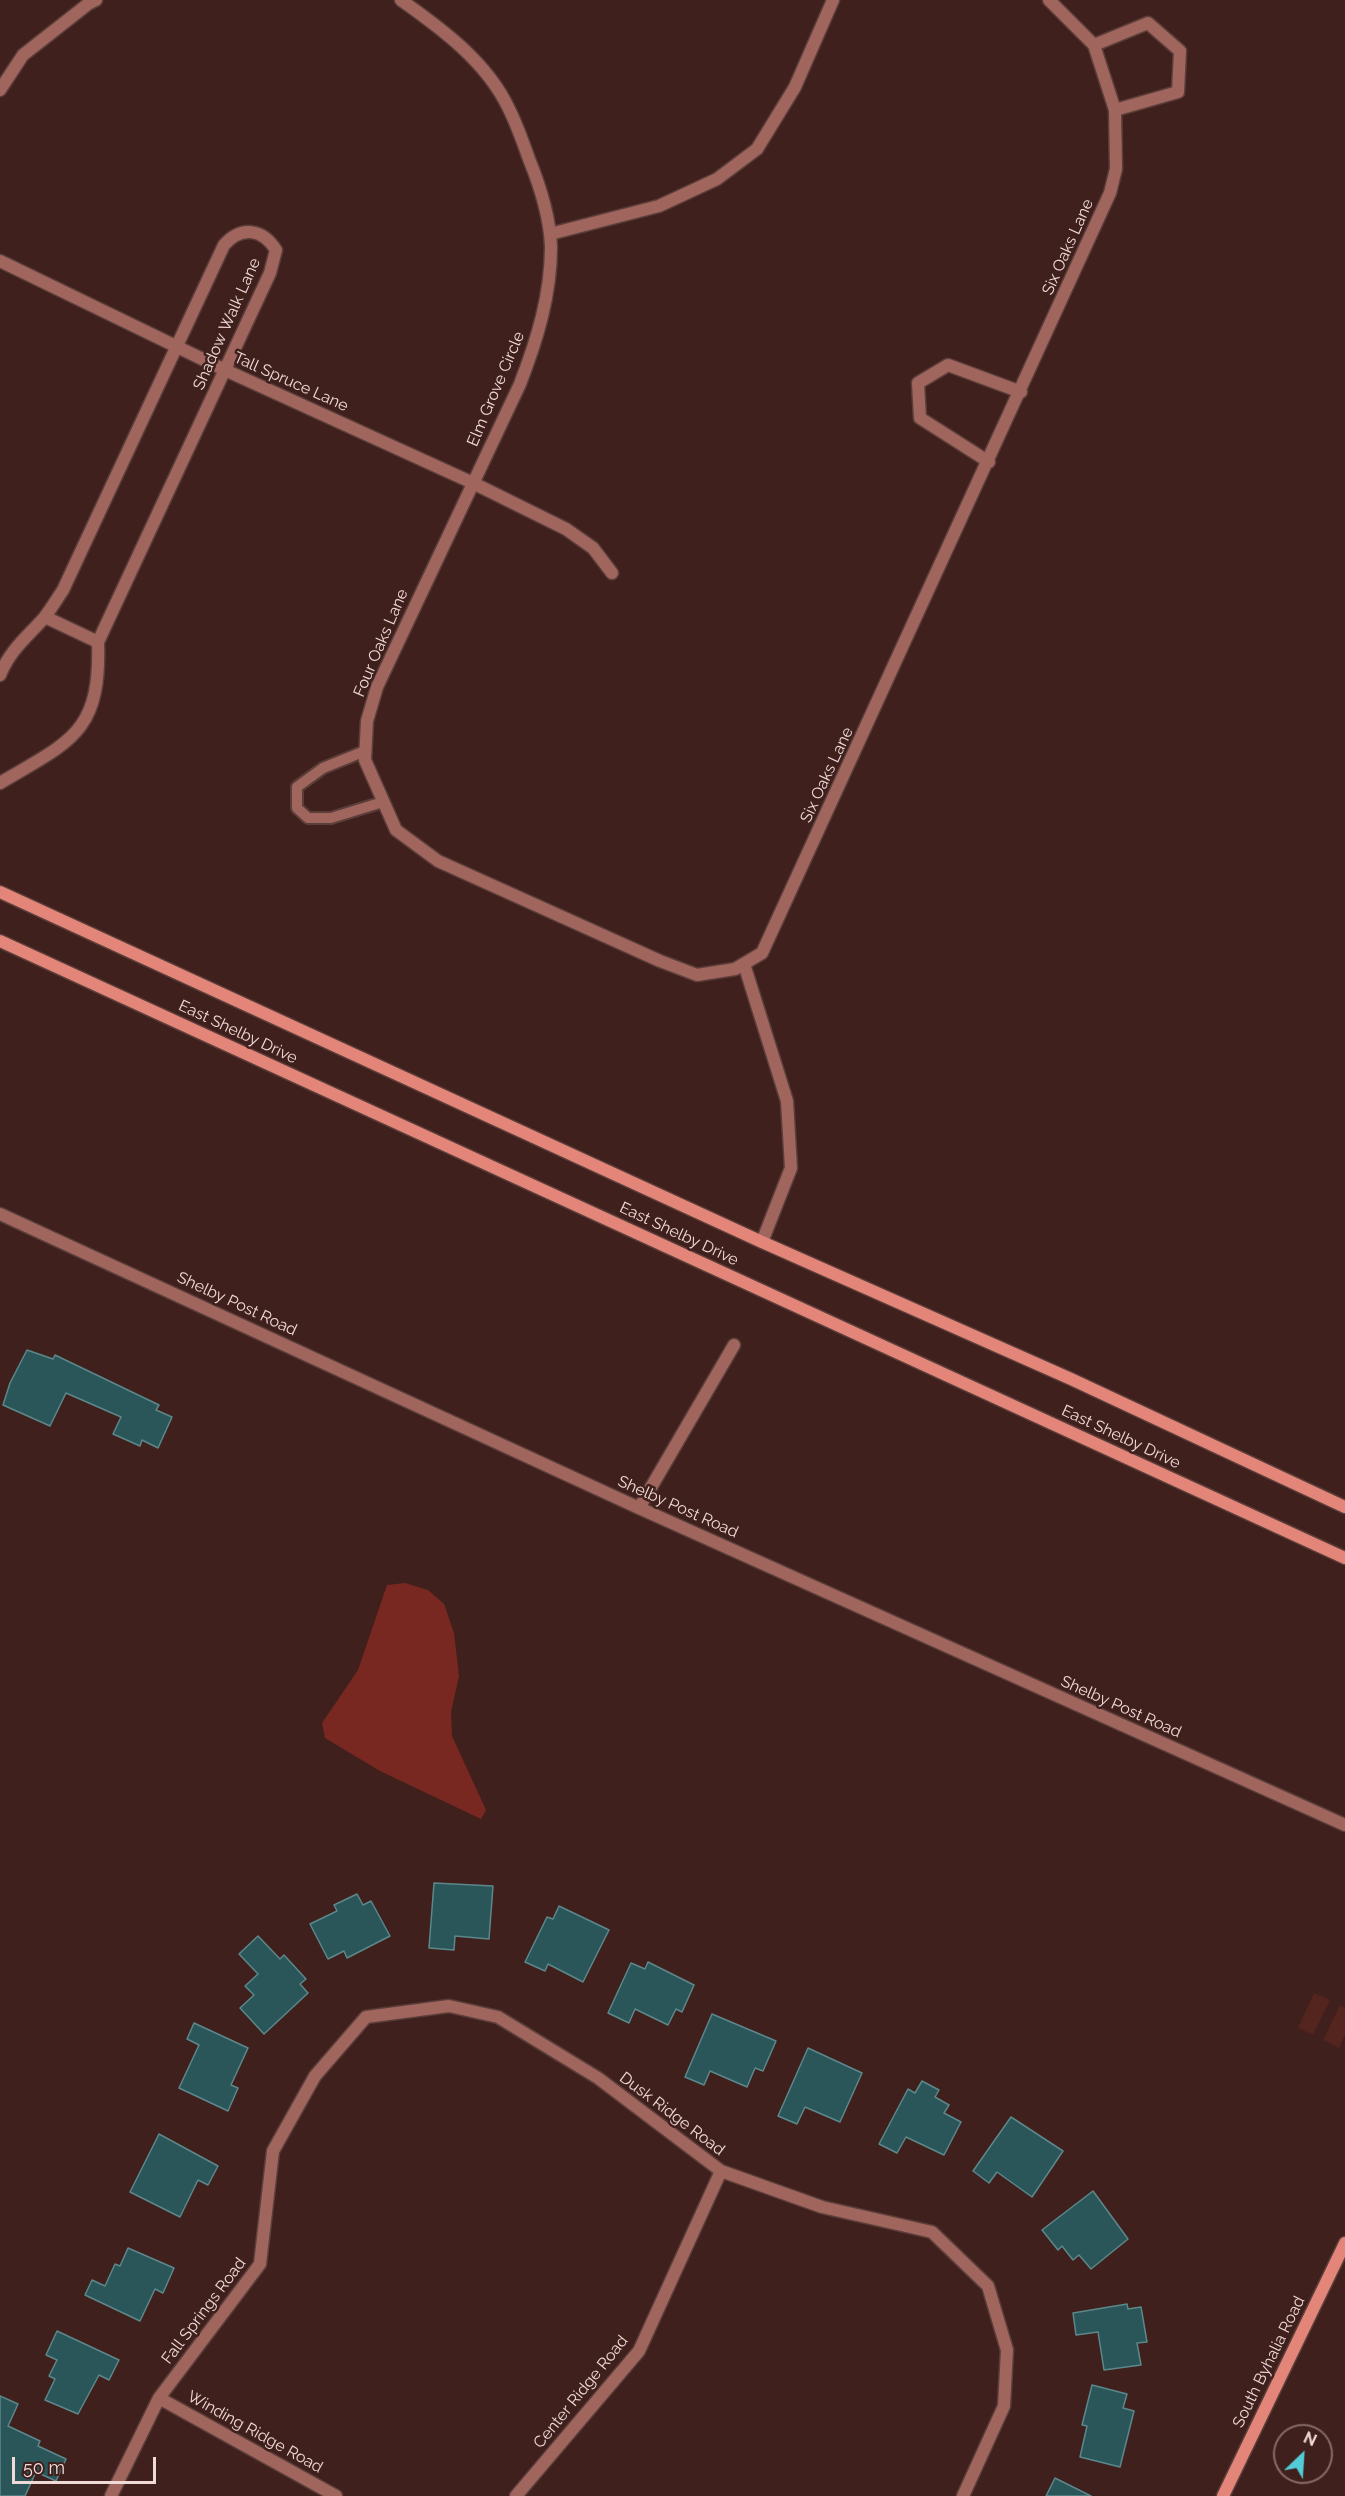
<!DOCTYPE html>
<style>
body{margin:0}
#map{position:relative;width:1345px;height:2496px;overflow:hidden;background:#3f201c;font-family:Raleway,sans-serif}
canvas{display:block}
.north{position:absolute;left:1273px;top:2424px;width:60px;height:60px;box-sizing:border-box;background:#3f201c;border:2px solid #866a67;border-radius:50%;rotate:25deg;font-size:16px;font-weight:700;line-height:24px;text-align:center;color:#f0dad7}
.north::after{content:'';display:block;margin:auto;width:21px;height:27px;background:#52ccd6;clip-path:polygon(50% 0,100% 100%,50% 72%,0 100%)}
.scale{position:absolute;left:12px;top:2457px;width:144px;height:27px;box-sizing:border-box;border:3px solid #f0dad7;border-top:0;padding-left:8px;font-size:18px;line-height:21px;white-space:nowrap;color:#f0dad7;-webkit-text-stroke:4px #3f201c;paint-order:stroke}
</style>
<div id="map">
<canvas width="1345" height="2496"></canvas>
<div class="north">N</div>
<div class="scale">50 m</div>
</div>
<script>
const c = document.querySelector('canvas').getContext('2d');
c.lineJoin = 'round';
function fillPath(path, color) { c.fillStyle = color; c.fill(path, 'evenodd'); }
function stroke(path, color, width, dash) { c.strokeStyle = color; c.lineWidth = width; c.lineCap = dash ? 'butt' : 'round'; c.setLineDash(dash || []); c.stroke(path); }
function write(font, color, halo, rows, align = 'center') {
  c.font = font + ' Raleway,sans-serif'; c.lineWidth = 5; c.setLineDash([]); c.textBaseline = 'middle'; c.strokeStyle = halo; c.fillStyle = color; for (const [text, x, y, turn = 0] of rows) {
    c.save(); c.translate(x, y); c.rotate((+turn || 0) * Math.PI / 180); c.textAlign = isNaN(turn) ? turn : align; if (halo) c.strokeText(text, 0, 0); c.fillText(text, 0, 0); c.restore();
  }
}
const green = new Path2D(`
 M1314,1993L1330,2000L1313,2035L1298,2028Z
 M1340,2005L1345,2007V2035L1339,2048L1323,2040Z`);
const water = new Path2D(`
 M405,1583L428,1590L444,1604L454,1633L459,1676L451,1712L452,1736L486,1810L481,1819L380,1771L325,1738L322,1723L358,1670L387,1585Z`);
const building = new Path2D(`
 M27,1350L53,1359L55,1355L159,1405L156,1410L172,1417L158,1448L142,1440L140,1446L113,1434L121,1417L66,1393L50,1426L3,1405L10,1383Z
 M434,1883L493,1886L489,1939L455,1936L454,1950L429,1948Z
 M357,1894L363,1905L371,1901L390,1936L347,1958L344,1951L328,1959L310,1924L337,1911L334,1905Z
 M559,1906L609,1930L583,1982L548,1964L545,1971L525,1962L547,1917L553,1919Z
 M258,1936L280,1959L284,1955L306,1979L300,1984L308,1993L264,2034L240,2008L254,1995L245,1986L258,1974L239,1954Z
 M648,1962L694,1985L682,2012L676,2009L668,2025L635,2009L629,2023L608,2013L631,1963L645,1969Z
 M712,2014L776,2041L763,2071L755,2068L747,2087L710,2071L704,2085L685,2077Z
 M194,2023L248,2048L231,2085L238,2088L228,2111L179,2088L199,2045L187,2039Z
 M808,2048L862,2073L840,2122L805,2107L797,2124L778,2116Z
 M922,2081L939,2090L935,2097L949,2105L944,2113L961,2122L944,2155L906,2137L897,2153L879,2144L908,2089L915,2093Z
 M1011,2117L1063,2151L1032,2197L997,2172L989,2183L973,2171Z
 M159,2134L218,2166L208,2185L198,2180L180,2217L130,2192Z
 M1093,2191L1128,2239L1091,2269L1079,2255L1073,2260L1062,2246L1058,2250L1042,2230Z
 M128,2248L174,2268L163,2293L155,2289L140,2321L85,2295L92,2280L105,2286L115,2264L120,2266Z
 M1127,2304L1128,2309L1141,2307L1147,2342L1137,2343L1141,2365L1104,2370L1098,2332L1076,2335L1073,2313Z
 M57,2331L119,2360L109,2380L99,2375L78,2414L45,2400L55,2379L49,2376L57,2360L46,2355Z
 M1092,2385L1127,2394L1123,2408L1134,2411L1120,2467L1080,2457L1087,2426L1082,2425Z
 M0,2396L18,2404L8,2426L40,2441L38,2446L66,2459L56,2481L36,2472L25,2496H0Z
 M1055,2478L1091,2496H1046Z`);
const lane = new Path2D(`
 M365,751L323,768L297,787V808L308,818H331L383,802`);
const street = new Path2D(`
 M401,0C442,29 487,62 509,109C517,125 523,142 529,159C540,186 550,218 551,247C551,295 537,340 520,384L377,687L367,721L365,760L396,830L438,861L660,961L697,975L735,969L762,953L1110,193L1116,169L1115,110L1094,45L1049,0
 M1094,45L1148,23L1180,51L1178,92L1115,110
 M0,90L23,55L88,4L96,0
 M550,234L659,206L717,179L757,149L795,87L833,0
 M0,261L225,370L473,483L566,529L593,548L612,573
 M989,462L920,418L918,383L948,365L1021,392
 M45,617L98,642
 M0,675C10,650 27,637 44,618C51,609 57,599 63,590L224,245C241,226 262,228 276,250L270,273L98,642C101,733 71,741 0,783
 M744,964L787,1101L791,1168L762,1242
 M0,1214L639,1508L1345,1825
 M639,1508L734,1345
 M159,2398L336,2496
 M111,2496L159,2398L260,2264L273,2151L315,2076L366,2017L449,2006L498,2017L598,2078L721,2171L822,2207L932,2232L988,2286L1007,2350L1004,2406L963,2496
 M516,2496L639,2351L721,2171`);
const secondary = new Path2D(`
 M0,892L762,1242L1071,1379L1345,1507
 M0,941L1345,1558
 M1223,2496L1345,2243`);
const streetNames = [
 ["Six Oaks Lane",1068,247,-66],
 ["Shadow Walk Lane",227,324,-66],
 ["Tall Spruce Lane",291,382,24],
 ["Elm Grove Circle",496,389,-67],
 ["Four Oaks Lane",381,643,-67],
 ["Six Oaks Lane",827,775,-65],
 ["East Shelby Drive",238,1032,25],
 ["East Shelby Drive",679,1234,25],
 ["Shelby Post Road",237,1304,25],
 ["East Shelby Drive",1121,1437,25],
 ["Shelby Post Road",678,1507,24],
 ["Shelby Post Road",1121,1707,24],
 ["Dusk Ridge Road",672,2114,37],
 ["Fall Springs Road",204,2311,-53],
 ["South Byhalia Road",1269,2362,-64],
 ["Center Ridge Road",581,2392,-51],
 ["Winding Ridge Road",255,2432,29]
];
fillPath(green, '#54241e');
fillPath(water, '#782821');
fillPath(building, '#2a5559');
stroke(building, '#5c888c', 1.5);
stroke(lane, '#5b3e3a', 14);
stroke(street, '#5b3e3a', 15);
stroke(secondary, '#5b3e3a', 15);
stroke(lane, '#a0655d', 10);
stroke(street, '#a0655d', 12);
stroke(secondary, '#e38578', 12);
write('16px', '#f0dad7', '#3f201c', streetNames);
</script>
